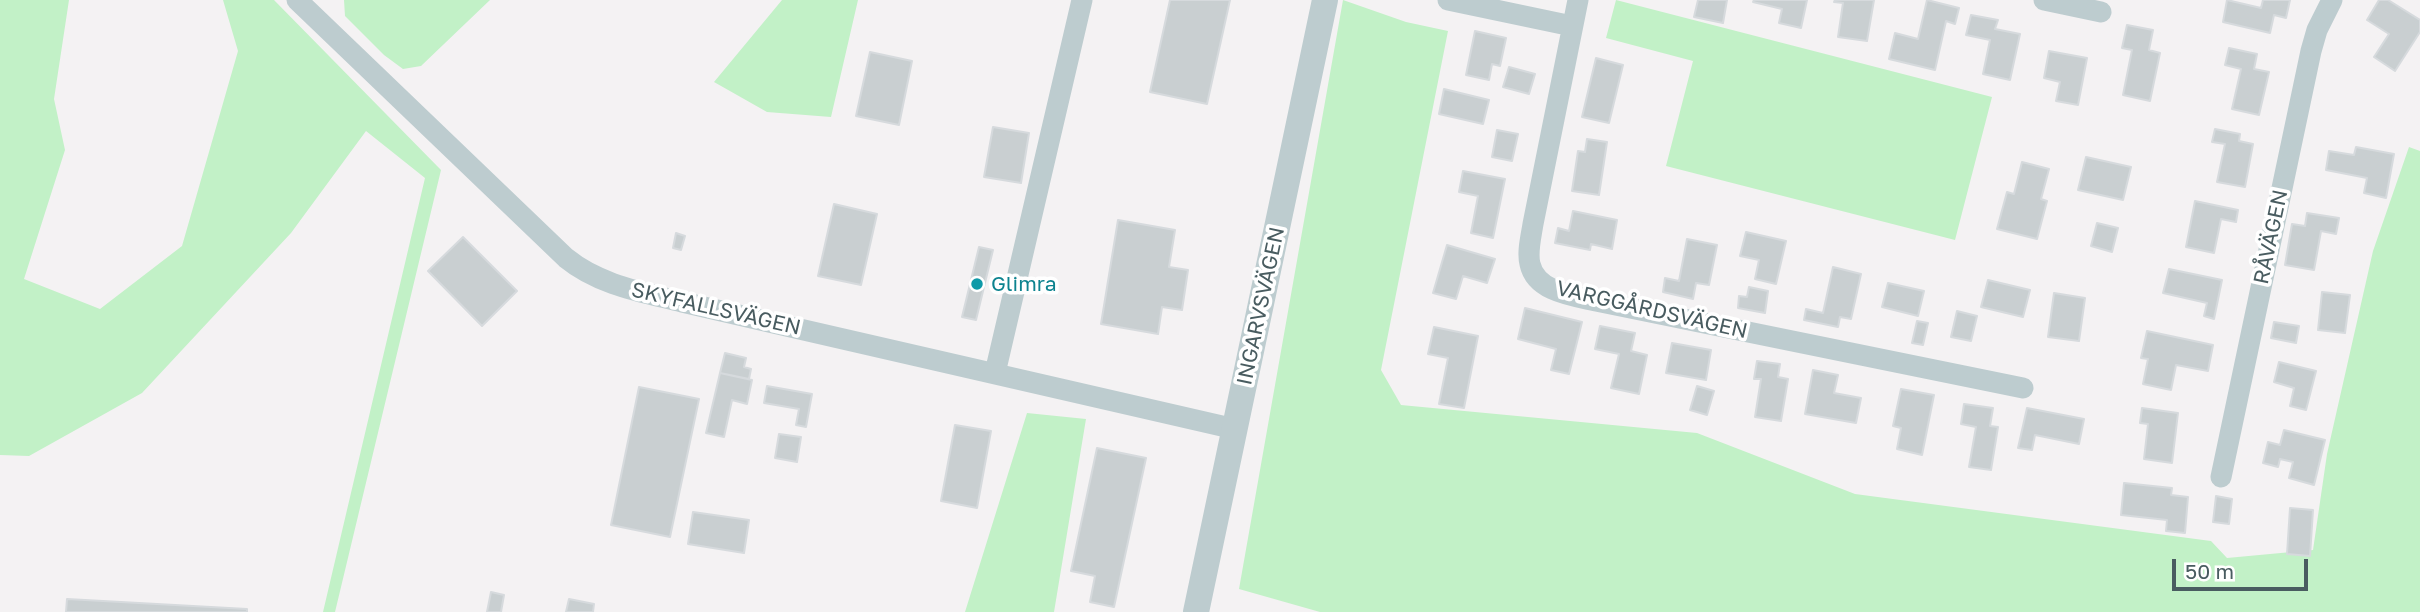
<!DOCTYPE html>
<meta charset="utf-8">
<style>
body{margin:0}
#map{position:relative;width:2420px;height:612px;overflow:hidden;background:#f4f2f3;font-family:"Golos Text",sans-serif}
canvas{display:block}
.scale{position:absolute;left:2172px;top:559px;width:136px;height:32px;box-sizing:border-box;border:4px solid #495c60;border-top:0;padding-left:9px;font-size:21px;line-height:24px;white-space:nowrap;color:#495c60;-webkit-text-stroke:5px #fff;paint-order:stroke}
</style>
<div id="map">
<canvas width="2420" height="612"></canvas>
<div class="scale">50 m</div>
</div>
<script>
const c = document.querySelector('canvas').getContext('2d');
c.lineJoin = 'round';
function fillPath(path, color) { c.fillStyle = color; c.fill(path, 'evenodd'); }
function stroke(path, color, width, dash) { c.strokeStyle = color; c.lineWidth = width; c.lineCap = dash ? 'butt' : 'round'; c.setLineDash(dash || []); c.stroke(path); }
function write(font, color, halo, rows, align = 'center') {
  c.font = font + ' "Golos Text",sans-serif'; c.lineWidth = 7; c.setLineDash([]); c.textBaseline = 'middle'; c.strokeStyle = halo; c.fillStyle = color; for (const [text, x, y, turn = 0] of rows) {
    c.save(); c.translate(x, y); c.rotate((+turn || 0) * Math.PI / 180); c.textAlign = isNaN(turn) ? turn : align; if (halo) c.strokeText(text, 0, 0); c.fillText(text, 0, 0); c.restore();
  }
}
const green = new Path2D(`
 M0,0H69L54,99L65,150L24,279L100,309L182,246L238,51L223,0H274L441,170L335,612H323L425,178L366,131L291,233L142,393L29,456L0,455Z
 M344,0H490L421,66L403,69L384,55L345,16Z
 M782,0H858L831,117L767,112L714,82Z
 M1343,0L1406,22L1448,31L1381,370L1401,405L1697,433L1855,494L2211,541L2227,558L2313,550L2327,454L2373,251L2409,147L2420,151V612H1320L1239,589Z
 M1616,0L1992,97L1955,240L1666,166L1693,61L1606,38Z
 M1027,413L1086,419L1054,612H965Z`);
const building = new Path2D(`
 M1170,0H1230L1207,104L1150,92Z
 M1698,0H1727L1723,23L1694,17Z
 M1754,0H1807L1801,28L1779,23L1782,9L1753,2Z
 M1835,0H1874L1867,41L1838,37L1843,3L1834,2Z
 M1927,0L1959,8L1955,24L1946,21L1935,70L1889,59L1895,33L1918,39Z
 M2227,0L2261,8L2263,0H2290L2286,18L2274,15L2270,33L2223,22Z
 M2379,0H2388L2420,20V32L2395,71L2374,57L2389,34L2367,20Z
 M1971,15L1998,20L1995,29L2020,34L2010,80L1983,74L1990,40L1966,35Z
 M2127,25L2153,30L2149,50L2160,53L2150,101L2123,95L2132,50L2122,48Z
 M1475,31L1506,38L1500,66L1492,64L1489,80L1466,75Z
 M2229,48L2257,54L2254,69L2269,72L2259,115L2232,109L2241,69L2225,65Z
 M2049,51L2087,58L2078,105L2056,101L2060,82L2044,78Z
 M870,52L912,61L899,125L856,116Z
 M1596,58L1623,65L1609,123L1582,117Z
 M1509,67L1535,74L1529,94L1503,87Z
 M1444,89L1489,100L1483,124L1439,114Z
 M993,127L1029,133L1021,183L984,177Z
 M2215,129L2240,134L2239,141L2253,144L2245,187L2217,182L2225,144L2212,142Z
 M1497,130L1518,134L1512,161L1492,157Z
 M1587,139L1607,142L1599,195L1572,191L1578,151L1585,152Z
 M2356,147L2394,154L2386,198L2364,193L2367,178L2326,170L2329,151L2354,155Z
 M2086,157L2131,167L2123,200L2078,190Z
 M2022,162L2049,169L2041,199L2047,201L2037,239L1997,229L2007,192L2014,194Z
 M1463,171L1505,179L1493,238L1471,233L1478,196L1459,192Z
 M2195,201L2238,210L2236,222L2221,219L2214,253L2186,247Z
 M834,204L877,214L861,285L818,276Z
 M1573,211L1617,220L1612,249L1591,244L1590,250L1555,243L1558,228L1569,231Z
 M2307,213L2339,218L2336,234L2321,231L2314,270L2285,265L2292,224L2305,226Z
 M1118,220L1175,230L1169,267L1188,270L1182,310L1162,307L1158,334L1101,324Z
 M2097,223L2118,228L2112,252L2091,246Z
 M1746,232L1786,241L1776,284L1755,279L1759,260L1740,256Z
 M676,233L685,236L681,250L673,248Z
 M463,237L517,291L482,326L428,271Z
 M1687,239L1717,245L1709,285L1696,283L1693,299L1663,292L1665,278L1679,281Z
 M1447,245L1495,259L1487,283L1463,276L1456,299L1433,293Z
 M979,247L993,250L976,320L962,317Z
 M1833,267L1861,274L1851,319L1840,317L1838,327L1804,320L1806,309L1823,313Z
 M2169,269L2222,280L2214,319L2204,316L2207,303L2163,293Z
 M1988,280L2030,290L2023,317L1981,307Z
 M1888,283L1924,291L1918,316L1882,307Z
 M1749,287L1768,291L1765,313L1738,308L1739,296L1747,297Z
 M2322,292L2350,295L2345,333L2318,330Z
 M2054,293L2085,298L2079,341L2048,337Z
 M1525,308L1582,322L1569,374L1551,370L1556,349L1518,339Z
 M1957,311L1977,316L1971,341L1951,337Z
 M1917,321L1928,323L1923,345L1912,343Z
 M2274,322L2299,326L2296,343L2271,338Z
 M1600,326L1635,333L1631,351L1647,355L1639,394L1611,388L1619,354L1595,349Z
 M1434,327L1478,336L1464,408L1439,404L1448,358L1428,354Z
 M2147,331L2213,345L2208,371L2176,365L2171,390L2143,384L2148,359L2141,358Z
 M1672,343L1711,350L1706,380L1666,373Z
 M725,353L746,358L744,367L751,369L749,379L720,373Z
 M1757,361L1780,364L1778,377L1788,379L1781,421L1755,417L1761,379H1754Z
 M2279,362L2316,371L2306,410L2290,406L2294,388L2274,382Z
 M1813,370L1838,375L1834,393L1861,398L1856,423L1805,414Z
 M720,373L752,380L747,404L732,400L724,437L706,433Z
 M767,386L812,394L806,427L796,425L799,409L764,403Z
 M1697,386L1714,391L1707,415L1690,410Z
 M639,387L699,399L670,537L611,525Z
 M1901,389L1934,395L1922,455L1897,449L1901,428L1893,426Z
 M1964,404L1993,408L1990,426L1998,427L1991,470L1969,467L1976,427L1961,424Z
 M2027,408L2084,419L2079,444L2035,435L2032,450L2018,448Z
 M2142,408L2178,413L2172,463L2144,459L2148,424L2140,423Z
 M955,425L991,431L977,508L941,501Z
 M2284,430L2325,440L2314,485L2289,478L2293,462L2280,459L2278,467L2263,463L2268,442L2280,445Z
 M779,434L801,437L797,462L775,458Z
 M1097,448L1146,458L1114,607L1090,602L1095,576L1071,571Z
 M2124,483L2172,488L2171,495L2188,497L2185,533L2166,531L2167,520L2121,515Z
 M2216,496L2232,499L2229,524L2213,522Z
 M2290,508L2313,510L2310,556L2287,554Z
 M693,512L749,520L744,553L688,544Z
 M491,592L504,595L501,612H487Z
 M67,599L247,609V612H66Z
 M569,599L594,604L593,612H566Z`);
const minor = new Path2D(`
 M297,0L566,258C599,285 642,292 682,302L1235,429
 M1448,0L1572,26
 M1578,0L1533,224C1531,237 1527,252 1530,264C1536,292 1574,296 1596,301L2023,388
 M2044,0L2101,12
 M995,373L1082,0
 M2221,477L2311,51L2317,30L2332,0`);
const tertiary = new Path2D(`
 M1196,612L1325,0`);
const markers = [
 [977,284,7,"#0f9aa8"]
];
const streetNames = [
 ["RÅVÄGEN",2271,237,-78],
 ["INGARVSVÄGEN",1261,306,-78],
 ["SKYFALLSVÄGEN",716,309,13],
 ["VARGGÅRDSVÄGEN",1652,310,13]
];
const cultureNames = [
 ["Glimra",991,284]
];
fillPath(green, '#c2f1c7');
fillPath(building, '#c9cfd1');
stroke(building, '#d6dadd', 2);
stroke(minor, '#bdcccf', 21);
stroke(tertiary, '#bdcccf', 26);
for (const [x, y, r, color] of markers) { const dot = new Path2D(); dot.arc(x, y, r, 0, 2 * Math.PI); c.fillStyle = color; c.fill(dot); stroke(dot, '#fff', 2.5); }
write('21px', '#495c60', '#fff', streetNames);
write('21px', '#0d838f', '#fff', cultureNames, 'left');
</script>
